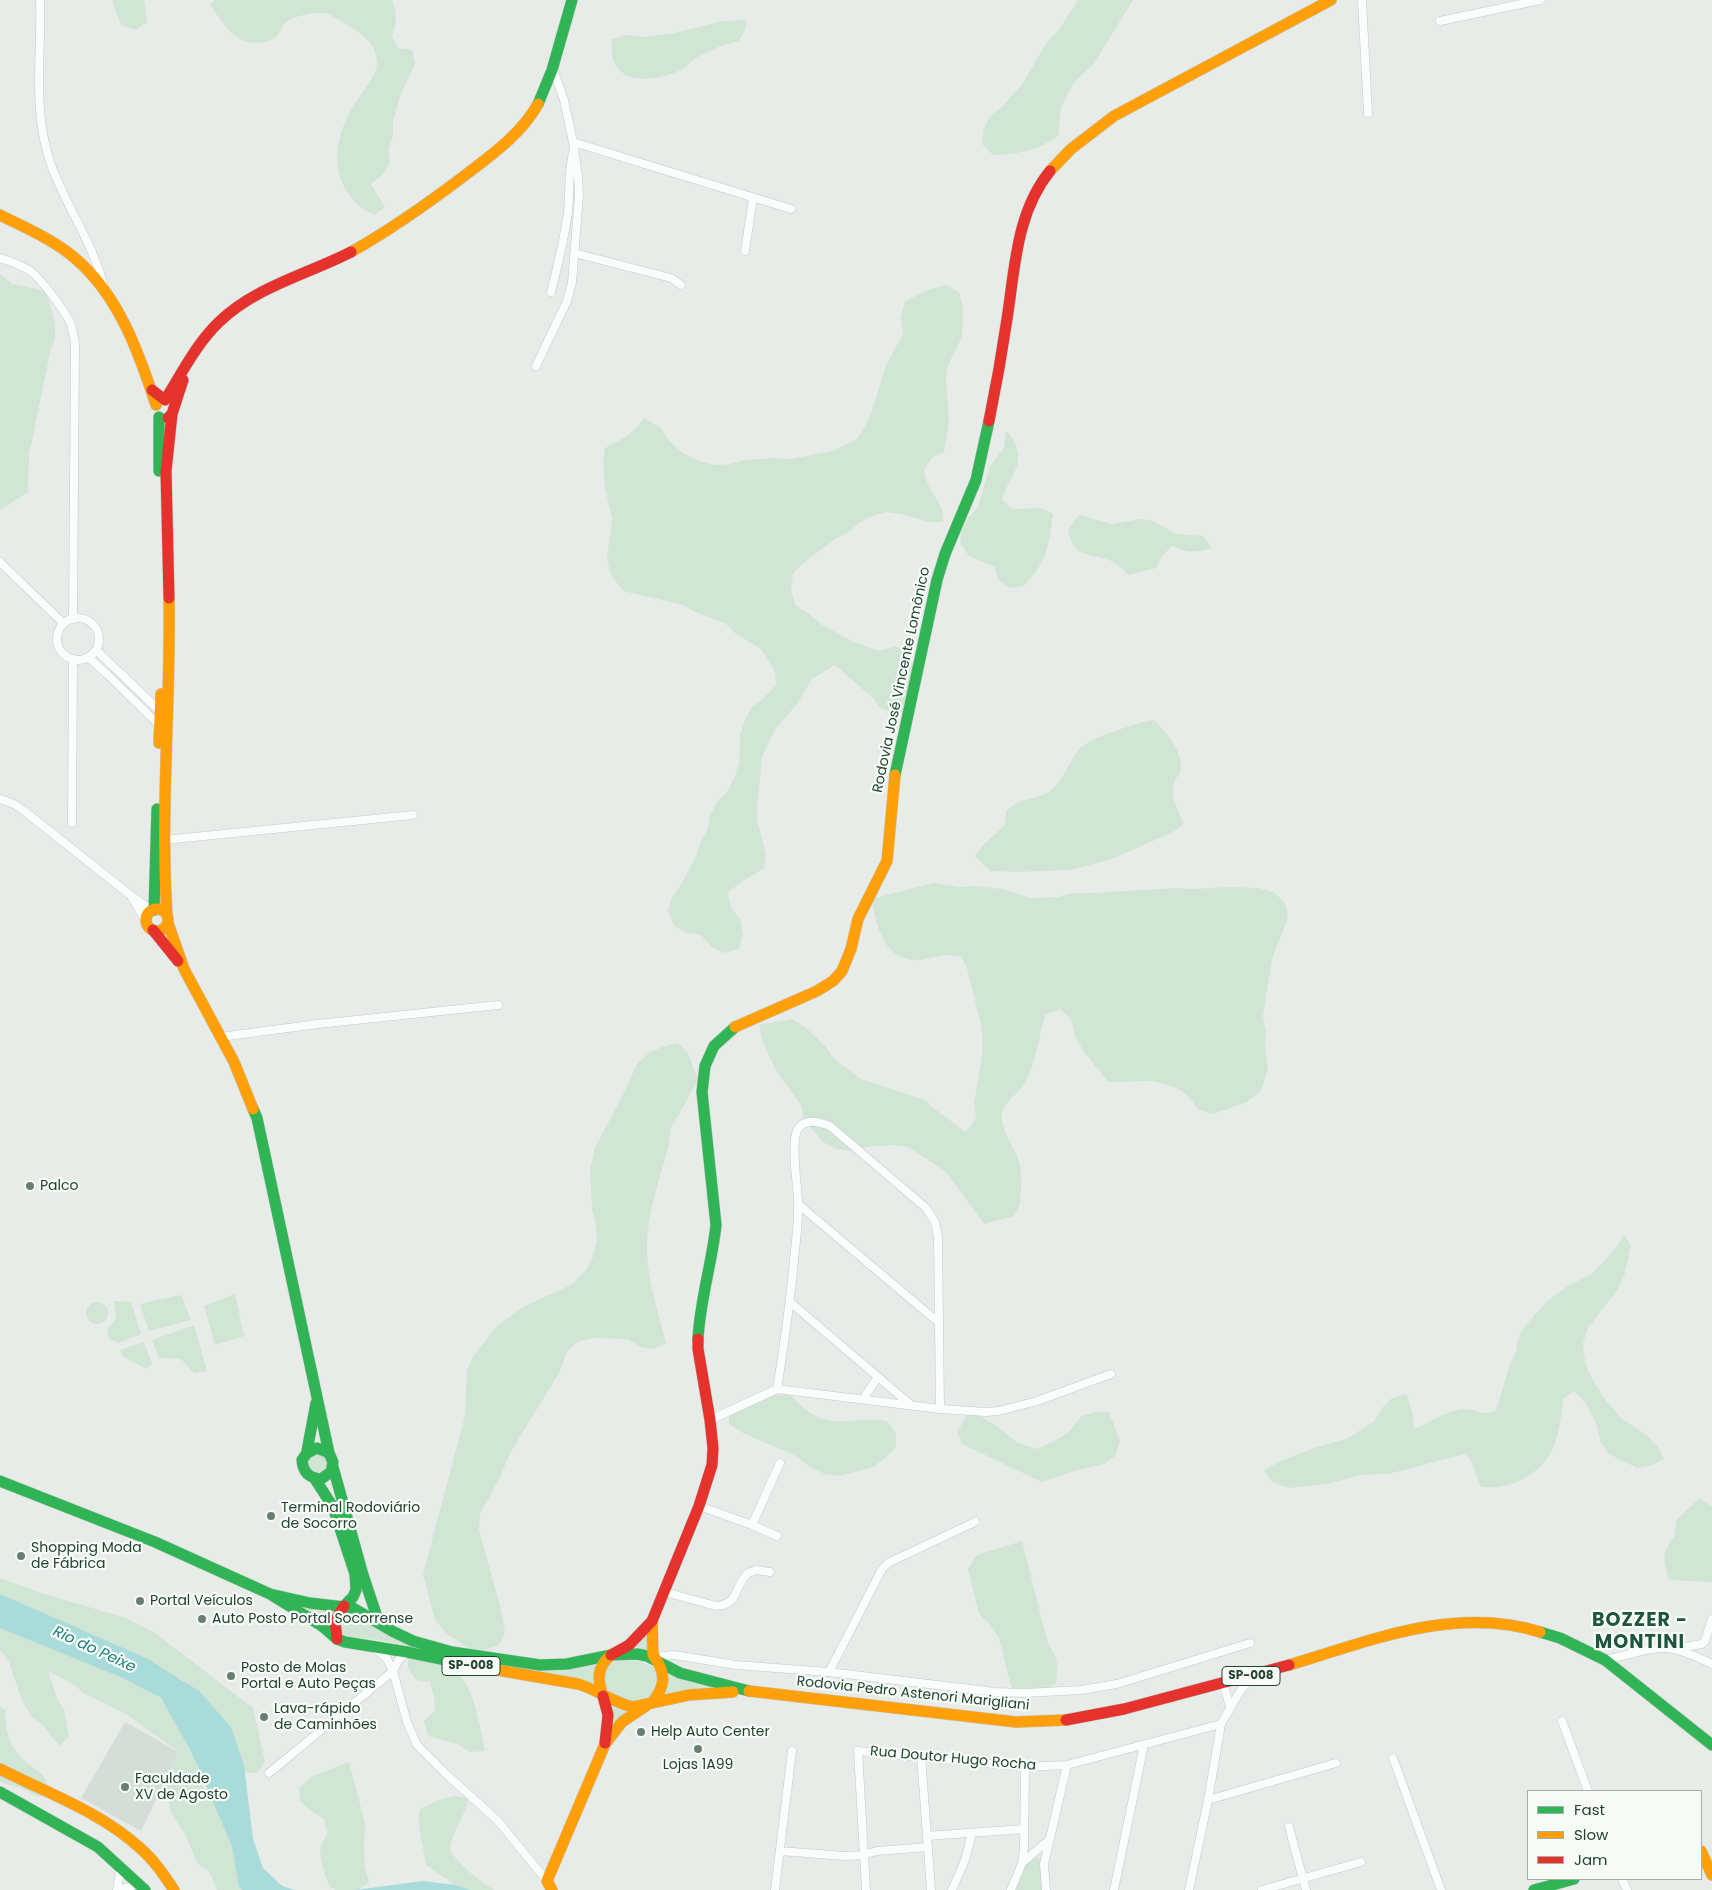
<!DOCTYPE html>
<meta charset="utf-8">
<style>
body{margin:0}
#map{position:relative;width:1712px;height:1890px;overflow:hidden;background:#e7ece9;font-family:Poppins,sans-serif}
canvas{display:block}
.legend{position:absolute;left:1527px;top:1790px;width:175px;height:90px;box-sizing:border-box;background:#f6fbf7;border:1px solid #a2b1a9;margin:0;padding:6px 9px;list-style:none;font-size:15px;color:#234134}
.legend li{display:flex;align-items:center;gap:10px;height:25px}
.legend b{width:25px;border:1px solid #a2b1a9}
</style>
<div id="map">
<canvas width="1712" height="1890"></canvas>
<ul class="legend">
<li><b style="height:6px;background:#30b455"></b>Fast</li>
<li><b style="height:6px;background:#ff9f0a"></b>Slow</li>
<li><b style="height:6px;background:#e5322d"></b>Jam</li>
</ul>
</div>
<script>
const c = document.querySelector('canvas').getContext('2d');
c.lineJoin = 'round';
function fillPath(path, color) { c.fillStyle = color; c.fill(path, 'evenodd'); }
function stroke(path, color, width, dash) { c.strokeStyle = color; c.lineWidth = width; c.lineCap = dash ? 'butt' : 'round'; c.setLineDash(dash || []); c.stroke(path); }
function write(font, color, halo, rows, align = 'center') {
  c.font = font + ' Poppins,sans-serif'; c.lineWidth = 4.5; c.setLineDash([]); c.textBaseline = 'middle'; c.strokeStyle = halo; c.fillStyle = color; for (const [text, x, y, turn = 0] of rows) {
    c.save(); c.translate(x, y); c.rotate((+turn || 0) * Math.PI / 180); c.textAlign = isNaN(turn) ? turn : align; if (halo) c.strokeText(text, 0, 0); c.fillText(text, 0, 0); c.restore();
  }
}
const built = new Path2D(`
 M125,1722L179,1752L141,1831L81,1798Z`);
const green = new Path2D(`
 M112,0H144L147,22L136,30L121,25Z
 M215,0H392C398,13 396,24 392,36L398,48L412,50L415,65L401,93L393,122V135L389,150L390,163L382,175L371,184L385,207L374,215C369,212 362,209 358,205C328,177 334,137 354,105C362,92 374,80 377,65C378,61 375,52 373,47C366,36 355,30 344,23C339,20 330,14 324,13C313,12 292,16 284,24C281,28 280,34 276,37C271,41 264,42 258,43C234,44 223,23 210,5Z
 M1078,0H1133L1093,65L1076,80L1068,93L1061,108L1058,136C1037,151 1018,154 993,155L982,144L984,128L991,115L1002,107L1023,83L1047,42L1060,28Z
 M746,20V28L739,41C725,44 712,49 699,56C690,61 685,70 674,73C642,85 607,81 612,39L627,35L641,37L670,34L723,21Z
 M0,274L12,284L46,291C51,310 61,331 51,348L29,455L28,492L0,510Z
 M946,285L959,292L963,308L962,337L948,365L946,379L949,421L944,452L932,458L924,470L928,485L942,508L943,522H930L901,514L887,512L872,516L860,522L849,532L837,538L803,563L793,574L791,590L795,605L808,613L822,625L856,643L879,651L894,647L908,648L917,681L911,712L898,713L881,709L873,698L835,665L812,679L797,704L776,728L762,756L757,811L758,824L766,854L764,868C751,877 739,882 728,893L731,908L740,919L743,935L739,949L724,953L711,946L701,935L687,933L674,926L668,911L672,897L682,883L696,856L701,841L708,828L710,815L717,802L728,791L735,776L739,762L740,734L745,720L752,707L763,699L776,685L775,672L761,649L736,634L725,623L695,612L683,605L623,591L611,575L607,560L612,518L605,488L603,462L605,448C621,440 634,434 644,418L661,428L670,442L684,454L699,461L716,465L730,464L745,460L774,458L790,459L833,451L857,439L865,426L872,411L886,365L903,334L901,318L905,301L931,289Z
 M1006,432L1009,433C1029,462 1012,471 1002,499L1012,509L1041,508L1053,514C1048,547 1048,562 1023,586L1009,588L998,580L995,567L969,556L960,543L962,530L968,518L978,507L990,466L1004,448Z
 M1079,515L1112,524L1140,519L1153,521L1176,534L1203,536L1212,548C1195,553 1188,553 1172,546L1162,556L1156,568L1129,575C1122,568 1116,562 1106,559C1083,553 1074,556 1068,530Z
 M1154,720C1166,732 1183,751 1181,770C1180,775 1175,778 1174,783C1170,796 1179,813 1184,824L1173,832L1112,859L1070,870L1017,872L990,871L975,856L981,847L1005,825L1006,811C1010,808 1015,804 1019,802C1029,798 1043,797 1051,790C1064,779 1069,762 1079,749C1087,739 1141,721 1154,720Z
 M934,883L959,887L975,886L1002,889L1031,898L1058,897L1073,893H1092L1176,888L1190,889L1232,887L1259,888L1274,892L1285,903L1288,918L1272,959L1263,1016L1266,1031L1265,1047L1268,1068L1261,1091L1247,1102L1213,1114L1198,1110L1190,1098L1177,1088L1154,1081L1108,1082L1085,1053L1076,1039L1071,1019L1060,1009L1045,1015C1039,1037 1036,1064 1024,1084C1017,1096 1001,1103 1002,1118C1003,1132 1013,1145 1018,1158C1021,1168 1022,1177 1021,1187C1020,1203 1022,1202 1014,1216L984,1224L946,1172L908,1147L894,1145L865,1147L850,1151L836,1149L823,1142L804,1120L801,1105L775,1069L762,1040L759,1025L792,1019L804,1026L826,1047L834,1059L861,1079L925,1100L936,1110L966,1132L976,1119L974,1103L982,1058V1029L967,968L961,956C956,956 950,955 945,955C935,956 925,961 914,960C882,958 877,924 871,899Z
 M678,1043L688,1053L698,1080L670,1130L669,1144C662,1171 651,1203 648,1230C643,1267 657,1307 666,1343L654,1349L640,1347L628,1339L593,1338L577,1342L567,1352L559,1373L510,1453L500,1477L480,1514L479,1530L502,1613L505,1633L498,1646L475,1652L446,1633L435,1620L423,1574L465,1416L467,1370L474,1355L498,1325L523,1307L573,1284L586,1270L593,1257L597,1240L596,1227L592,1209L590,1170L595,1147L622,1097L637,1064L650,1052L662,1047Z
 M1624,1235L1631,1245L1625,1273L1618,1289L1588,1328L1583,1343L1584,1356L1588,1371L1603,1397L1622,1419L1648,1436L1658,1447L1664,1459L1652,1465L1637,1468L1609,1454L1601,1443L1597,1425L1585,1402L1574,1391L1563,1399C1561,1418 1559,1439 1549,1456C1534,1478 1507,1490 1481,1487C1476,1476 1474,1462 1465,1454L1388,1474L1361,1475L1326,1484L1290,1488L1272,1482L1264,1471L1278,1462L1317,1447L1347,1439L1374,1421L1382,1408L1392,1398L1407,1394L1413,1416L1414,1429C1429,1423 1445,1411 1462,1409C1474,1408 1484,1417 1496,1411L1509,1367L1516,1352L1518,1338L1525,1326L1546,1302L1569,1285L1592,1274L1615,1249Z
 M235,1294L244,1336L215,1345L204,1306Z
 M181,1295L191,1320L149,1331L140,1305L143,1303Z
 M114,1301L131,1302L141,1334L118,1343L109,1339L107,1330L116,1318Z
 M86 1313a11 11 0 1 1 22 0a11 11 0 1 1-22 0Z
 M194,1325L207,1371L194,1373L181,1359L159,1358L152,1340Z
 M144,1342L152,1364L146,1369L122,1356L120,1350Z
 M778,1395H791C826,1436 843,1415 887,1421L896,1434V1448L874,1467L839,1476L825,1474L810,1467L794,1455L743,1433L729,1424V1410L755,1398Z
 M970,1410L998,1427L1018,1443L1038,1449C1058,1439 1070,1435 1081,1416L1096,1412H1109L1120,1441L1115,1456L1104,1464L1074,1471L1042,1482L962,1444L957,1432Z
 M308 1463a10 10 0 1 1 20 0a10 10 0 1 1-20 0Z
 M1700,1498L1712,1507V1582L1669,1580C1664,1561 1661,1556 1672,1539H1674L1677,1519Z
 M1022,1541L1048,1644C1059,1659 1058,1665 1056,1683L1032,1696L1019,1697L1011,1686L999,1638L990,1624L979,1614L968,1569L977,1555Z
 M0,1578L41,1593L126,1618L155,1633L253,1708L265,1762L257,1773L242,1772L213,1722L183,1680L154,1666L150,1688L170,1710L192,1749L204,1789L228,1824L242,1890H217L209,1871L198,1864L186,1836L171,1813L166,1786L168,1776L179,1752L126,1714L85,1694L74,1685L48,1671L57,1698L64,1710L69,1737L59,1746L43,1725L32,1717L22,1701L9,1662L0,1650Z
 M302,1606L333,1611L327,1627Z
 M350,1614L355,1615L412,1647L385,1641L344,1636L340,1631V1620L344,1616Z
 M649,1630V1649L645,1650L631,1647Z
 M408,1657C421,1660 436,1663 449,1668C474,1677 480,1728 485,1751L470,1752L457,1744L428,1736L424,1721L435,1710L434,1697L430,1682L416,1680L408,1669Z
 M620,1660L642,1662L655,1668C659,1681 656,1687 650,1698L628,1702L605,1688C602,1679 605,1672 609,1663Z
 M598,1662L593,1683L580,1679L538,1671Z
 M667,1674L720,1689L663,1696Z
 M610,1706L631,1713L612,1729Z
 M0,1707L6,1710C4,1729 10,1749 26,1762C33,1768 41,1771 46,1780C48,1785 48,1791 50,1796H36L24,1789L0,1782Z
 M349,1762L366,1827L364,1841L365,1867L369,1882L358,1890H336L330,1887L325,1875L321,1860L320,1847L327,1834L324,1819L311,1811L300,1801L299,1788L313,1776Z
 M454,1796L468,1798C465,1819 452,1829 450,1851C461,1866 478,1880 494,1890H462L426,1865L418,1821L420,1809L439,1800Z
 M1031,1853L1049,1866L1050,1880L1047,1890H1009Z`);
const water = new Path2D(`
 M0,1594L146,1658L199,1691L231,1727L244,1765L253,1839L263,1868L282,1886L295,1890H242L239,1887L232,1846L190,1749L161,1698L123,1678L0,1628Z
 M423,1881L455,1885L471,1890H355Z`);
const street = new Path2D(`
 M40,0C42,55 32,108 50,162C65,205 93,242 104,287
 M1362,0L1368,113
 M1440,21L1540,0
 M573,142L791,209
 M745,251L753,198
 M574,253L671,278L681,285
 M0,258C10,261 20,265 29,270C40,277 64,310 70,322C73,329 74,337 75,345L73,619
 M551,292C558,265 564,239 568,212C570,192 568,173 573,153
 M536,366L567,301L572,283L579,195L578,176L573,142L564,100L553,69
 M0,562L64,624
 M57 639a21 21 0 1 1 42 0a21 21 0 1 1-42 0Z
 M96,650L162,713
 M88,657L108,675L161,727
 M0,799L14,804L23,810L129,894L152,910
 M72,823L73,659
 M164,840L413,815
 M132,898L146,921
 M220,1037L318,1024L498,1005
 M798,1204L938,1322
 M790,1302L911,1405
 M777,1389L940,1409L986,1412L999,1411L1037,1401L1111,1374
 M863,1399L878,1377
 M710,1420L777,1389C784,1346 790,1303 794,1260C796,1240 799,1220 798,1199C797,1184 791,1144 797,1131C803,1117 819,1122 830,1126L926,1208L935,1222L938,1237L940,1409
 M699,1506L752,1525L777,1536
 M752,1525L780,1463
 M665,1592L716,1606C740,1604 734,1586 748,1573L756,1570L770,1572
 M376,1649L387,1659L393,1671L407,1722L417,1745L445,1773L498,1821L547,1881
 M1673,1649L1702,1644L1705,1641L1712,1619
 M1605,1660C1625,1656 1647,1647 1667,1648C1682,1649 1699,1658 1712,1664
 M657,1661L663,1656L674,1655L736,1665L829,1672L995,1692L1025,1693L1081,1690L1117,1684L1250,1643
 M829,1672L882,1569L888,1563L975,1522
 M1223,1684L1230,1706
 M1562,1721L1588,1791
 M921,1756L931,1890
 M1393,1758L1441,1890
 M269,1773L393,1671L398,1661L407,1652
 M1208,1800L1336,1763
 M1289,1827L1306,1890
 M927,1836L1024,1829
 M780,1851L845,1856L863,1855L877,1851L928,1847
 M1022,1863L1050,1839
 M1622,1879L1627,1890
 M117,1890L121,1866
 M118,1890L139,1884
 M775,1890L792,1751
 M866,1890L858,1751L1025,1767L1067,1765L1221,1724
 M952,1890L965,1860L972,1833
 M1011,1890L1022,1863L1024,1848L1025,1767
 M1046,1890L1044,1864L1067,1765
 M1114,1890L1144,1745
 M1189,1890L1208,1800L1221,1724L1242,1688L1253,1678
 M1262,1890L1361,1862`);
const fast = new Path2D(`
 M538,104L552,70L572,0
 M159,417V471
 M895,775L937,580L945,554L976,480L989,421
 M154,910L157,809
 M253,1109L257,1118L329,1453L333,1462L331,1472L321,1479C309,1478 303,1472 302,1460L307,1453L317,1448L329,1453
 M698,1339C700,1300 712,1263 716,1225L702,1092L705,1066L714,1046L735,1027
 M307,1451L316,1403
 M333,1467L363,1575L379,1623
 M315,1479L333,1507L355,1574L356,1590L353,1597L344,1606
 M0,1481L155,1542L270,1594L322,1626L337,1639L345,1642L407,1652L480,1667
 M270,1594L310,1603L353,1608L392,1631L413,1641L452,1652L540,1665L567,1664L611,1655L637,1654L647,1656L680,1673L749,1691
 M1540,1632L1560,1638L1605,1660L1712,1745
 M0,1792L98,1847L145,1890
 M1534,1890L1574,1879`);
const slow = new Path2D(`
 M1050,171L1071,149L1114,116L1331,0
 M0,215C26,228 54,240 76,259C119,296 139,353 156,405
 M351,252C392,229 430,202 468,173C494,153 522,133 538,104
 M159,743L161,694
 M146 920a11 11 0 1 1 22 0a11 11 0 1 1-22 0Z
 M167,915C160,810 171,704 169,598
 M168,923L184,969L234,1062L253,1109
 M735,1027L817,991L833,981L842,971L851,949L858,919L887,861L895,775
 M652,1621L653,1655L657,1661
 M1289,1665C1370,1641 1455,1605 1540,1632
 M480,1667L578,1684C597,1689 613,1703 633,1707L689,1695L733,1692
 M749,1691L1016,1722L1066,1720
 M603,1696C597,1679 597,1667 611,1655
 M652,1703C663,1689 667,1677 657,1661
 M0,1769C47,1793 101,1812 140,1848C154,1860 164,1875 174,1890
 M1701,1851L1712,1875
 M552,1890L547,1881L605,1744L622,1722L646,1706`);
const jam = new Path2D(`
 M152,390L165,400C182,373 196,344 219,322C255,287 308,274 351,252
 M168,418L172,414L183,380
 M989,421C996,387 1002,353 1007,319C1015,268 1016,213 1050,171
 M169,598L166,471L172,414
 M153,930L178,961
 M337,1639L335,1621L344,1606
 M611,1655L629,1645L652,1621L699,1506L712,1465L713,1448L710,1420L698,1349V1339
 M603,1696L608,1715L605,1743
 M1066,1720L1124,1709L1289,1665`);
const markers = [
 [30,1186,5,"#687d73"],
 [271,1516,5,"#687d73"],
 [21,1556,5,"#687d73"],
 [140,1601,5,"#687d73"],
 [202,1619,5,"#687d73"],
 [231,1676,5,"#687d73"],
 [264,1717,5,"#687d73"],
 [641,1732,5,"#687d73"],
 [698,1749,5,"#687d73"],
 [125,1787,5,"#687d73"]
];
const shields = [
 [471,1666,58],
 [1251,1676,58]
];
const shieldNames = [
 ["SP-008",471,1666],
 ["SP-008",1251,1676]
];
const streetNames = [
 ["Rodovia José Vincente Lomônico",902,680,-78],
 ["Rodovia Pedro Astenori Marigliani",913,1694,6],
 ["Rua Doutor Hugo Rocha",953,1759,5]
];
const poiNames = [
 ["Palco",40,1186],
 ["Terminal Rodoviário",281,1508],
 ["de Socorro",281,1524],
 ["Shopping Moda",31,1548],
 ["de Fábrica",31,1564],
 ["Portal Veículos",150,1601],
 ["Auto Posto Portal Socorrense",212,1619],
 ["Posto de Molas",241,1668],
 ["Portal e Auto Peças",241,1684],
 ["Lava-rápido",274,1709],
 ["de Caminhões",274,1725],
 ["Help Auto Center",651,1732],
 ["Lojas 1A99",698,1765,"center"],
 ["Faculdade",135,1779],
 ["XV de Agosto",135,1795]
];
const waterNames = [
 ["Rio do Peixe",94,1650,25]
];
const districtNames = [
 ["BOZZER -",1640,1621],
 ["MONTINI",1640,1643]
];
fillPath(built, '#d5ddd8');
fillPath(green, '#d0e5d3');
fillPath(water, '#a8dbd9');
stroke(street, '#c4c9c6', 9);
stroke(fast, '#c2cac6', 12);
stroke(slow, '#c2cac6', 12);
stroke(jam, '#c2cac6', 12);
stroke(street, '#fbfcfc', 8);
stroke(fast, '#30b455', 11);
stroke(slow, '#ff9f0a', 11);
stroke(jam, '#e5322d', 11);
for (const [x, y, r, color] of markers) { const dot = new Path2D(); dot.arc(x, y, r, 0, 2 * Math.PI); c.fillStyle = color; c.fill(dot); stroke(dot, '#f6fbf7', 2); }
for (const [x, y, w] of shields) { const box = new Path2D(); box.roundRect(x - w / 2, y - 9.5, w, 19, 4); c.fillStyle = '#f6fbf7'; c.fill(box); stroke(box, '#234134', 1); }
write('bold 12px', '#234134', null, shieldNames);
write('14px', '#234134', '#f6fbf7', streetNames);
write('14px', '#234134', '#f6fbf7', poiNames, 'left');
write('italic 15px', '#1c7f7e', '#f6fbf7', waterNames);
c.letterSpacing = '1px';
write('bold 19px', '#1f543e', '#f6fbf7', districtNames);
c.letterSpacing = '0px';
</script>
